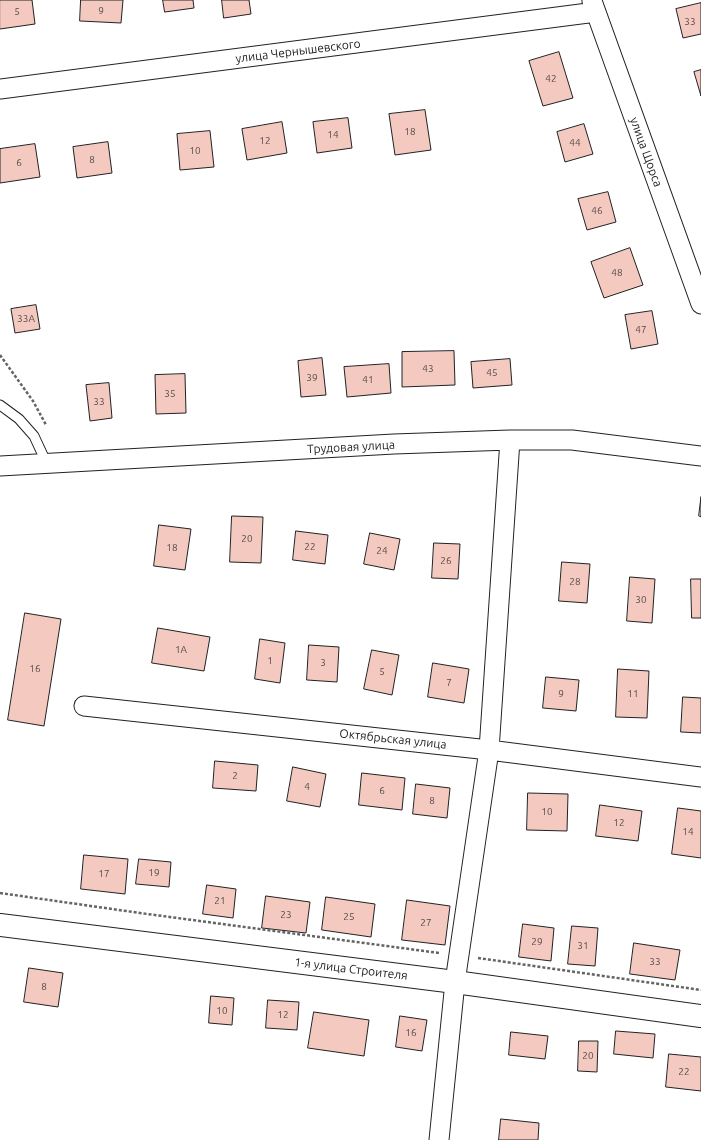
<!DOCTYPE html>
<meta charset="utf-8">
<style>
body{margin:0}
canvas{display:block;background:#fff}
</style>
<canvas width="701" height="1140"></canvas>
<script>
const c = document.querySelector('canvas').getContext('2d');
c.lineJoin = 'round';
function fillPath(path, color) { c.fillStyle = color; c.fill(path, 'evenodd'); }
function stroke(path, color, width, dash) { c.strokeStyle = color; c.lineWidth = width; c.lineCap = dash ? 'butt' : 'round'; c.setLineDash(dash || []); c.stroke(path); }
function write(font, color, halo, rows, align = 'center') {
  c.font = font + ' Ubuntu,sans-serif'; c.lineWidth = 3; c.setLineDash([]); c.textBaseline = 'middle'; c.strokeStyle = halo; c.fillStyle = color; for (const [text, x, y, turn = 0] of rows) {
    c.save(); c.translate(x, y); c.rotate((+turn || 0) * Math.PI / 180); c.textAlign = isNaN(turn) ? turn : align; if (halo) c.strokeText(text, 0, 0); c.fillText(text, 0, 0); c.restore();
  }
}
const building = new Path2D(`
 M0,0H32L35,24L0,29Z
 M81,0H123L121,23L80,21Z
 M163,0H193L194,8L165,12Z
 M222,0H249L251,14L224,18Z
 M701,3V34L683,38L676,9Z
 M559,52L573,98L543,106L529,61Z
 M701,70V96L694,72Z
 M425,110L431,150L395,155L389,114Z
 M348,118L352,148L317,153L313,122Z
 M282,122L287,153L247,160L242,129Z
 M584,124L593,154L565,162L557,132Z
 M210,131L214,167L180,170L177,134Z
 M108,142L112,173L77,178L73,147Z
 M35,144L40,177L0,183V149Z
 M608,192L616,222L587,230L578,199Z
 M630,248L643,285L604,298L591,262Z
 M36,305L40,329L15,333L11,309Z
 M652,311L658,344L631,349L625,315Z
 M454,351L455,385L402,387V352Z
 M322,358L326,395L301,397L298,361Z
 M510,359L512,385L473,388L471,362Z
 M389,364L391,393L347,397L344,367Z
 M185,374L186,413L156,414L155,375Z
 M109,383L112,418L90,421L86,385Z
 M701,497V517L699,516Z
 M232,516L263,517L261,563L230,562Z
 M159,525L191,529L185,570L154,566Z
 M296,531L328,535L325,564L293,560Z
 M370,533L400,539L394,570L364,564Z
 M434,543L460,544L458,579L432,578Z
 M562,562L590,564L587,603L559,601Z
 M630,577L655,579L652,623L627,621Z
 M691,579H701V618H692Z
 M25,613L61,619L44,726L8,720Z
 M158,628L210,637L204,671L152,663Z
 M260,639L285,643L280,683L255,679Z
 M309,645L339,647L337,682L307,680Z
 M372,650L399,655L392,695L364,689Z
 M433,663L469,669L464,703L428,697Z
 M618,669L649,671L647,718L616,717Z
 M546,677L579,680L576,711L543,708Z
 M683,697L701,698V733L681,732Z
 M215,761L258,765L256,791L213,788Z
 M293,767L326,774L320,807L287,801Z
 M362,773L405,778L402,810L359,805Z
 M416,784L450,788L447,818L413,814Z
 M528,793L568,794L567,831L527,830Z
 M600,805L642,811L638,841L596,836Z
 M678,808L701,811V858L672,854Z
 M84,855L128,859L125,894L81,889Z
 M139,859L171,862L169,887L136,884Z
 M207,885L236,889L233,918L203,914Z
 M266,896L310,902L306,933L262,928Z
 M326,897L375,904L371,937L322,930Z
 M407,900L450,906L445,945L402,940Z
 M523,924L554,928L551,961L519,957Z
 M572,926L598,928L595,966L568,964Z
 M634,943L680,950L675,980L630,974Z
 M29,968L63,973L58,1007L24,1002Z
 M211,996L234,998L232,1025L209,1023Z
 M268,1000L299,1002L297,1030L266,1028Z
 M314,1012L369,1020L364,1056L308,1048Z
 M400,1016L427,1020L422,1051L396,1047Z
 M616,1031L655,1034L653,1058L614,1054Z
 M511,1032L548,1036L545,1059L509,1055Z
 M579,1041H598L597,1072L578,1071Z
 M669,1054L701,1057V1091L666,1087Z
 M501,1119L539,1123L538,1140H499Z`);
const path = new Path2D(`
 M0,355L33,401L45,423L46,426
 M0,893L140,913L439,953
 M478,958L701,990`);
const service = new Path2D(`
 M0,405L19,419L34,436L47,464`);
const minor = new Path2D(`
 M592,1L701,304
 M0,89L596,12
 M0,466L394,444L510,440H572L701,456
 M84,706L489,750L701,777
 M439,1140L455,982L489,750L510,440`);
const tertiary = new Path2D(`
 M0,925L455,982L701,1016`);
const numberNames = [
 ["9",101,11],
 ["5",17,12],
 ["33",690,22],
 ["42",551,79],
 ["18",410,132],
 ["14",333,135],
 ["12",265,141],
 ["44",575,143],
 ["10",195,151],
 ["8",92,160],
 ["6",19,163],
 ["46",597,211],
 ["48",617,273],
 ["33А",26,319],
 ["47",641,330],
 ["43",428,369],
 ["45",492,373],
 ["39",312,378],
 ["41",368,380],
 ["35",170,394],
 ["33",99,402],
 ["20",247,539],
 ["22",310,547],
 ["18",172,548],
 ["24",382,551],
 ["26",446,561],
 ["28",575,582],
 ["30",641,600],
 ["1А",181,650],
 ["1",270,661],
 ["3",323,663],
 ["16",35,669],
 ["5",382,672],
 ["7",449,683],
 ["9",561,694],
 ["11",633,694],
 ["2",235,776],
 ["4",307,787],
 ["6",382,791],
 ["8",432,801],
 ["10",547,812],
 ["12",619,823],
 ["14",688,832],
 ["19",154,873],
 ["17",104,874],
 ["21",220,901],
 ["23",286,915],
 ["25",349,917],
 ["27",426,923],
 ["29",537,942],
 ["31",583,946],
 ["33",655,962],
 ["8",44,987],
 ["10",222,1011],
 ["12",283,1015],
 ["16",411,1033],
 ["20",588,1056],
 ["22",684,1072]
];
const streetNames = [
 ["улица Чернышевского",298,51,-7],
 ["улица Щорса",646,152,70],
 ["Трудовая улица",351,447,-3],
 ["Октябрьская улица",393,739,6],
 ["1-я улица Строителя",351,969,7]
];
fillPath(building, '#f3c9c0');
stroke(building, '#222', 1);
stroke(service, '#222', 11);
stroke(minor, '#222', 21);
stroke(tertiary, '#222', 24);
stroke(path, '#646464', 2.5, [3, 2]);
stroke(service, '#fff', 9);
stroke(minor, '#fff', 19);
stroke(tertiary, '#fff', 22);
write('10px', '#564c4a', null, numberNames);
write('12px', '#222', '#fff', streetNames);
</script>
